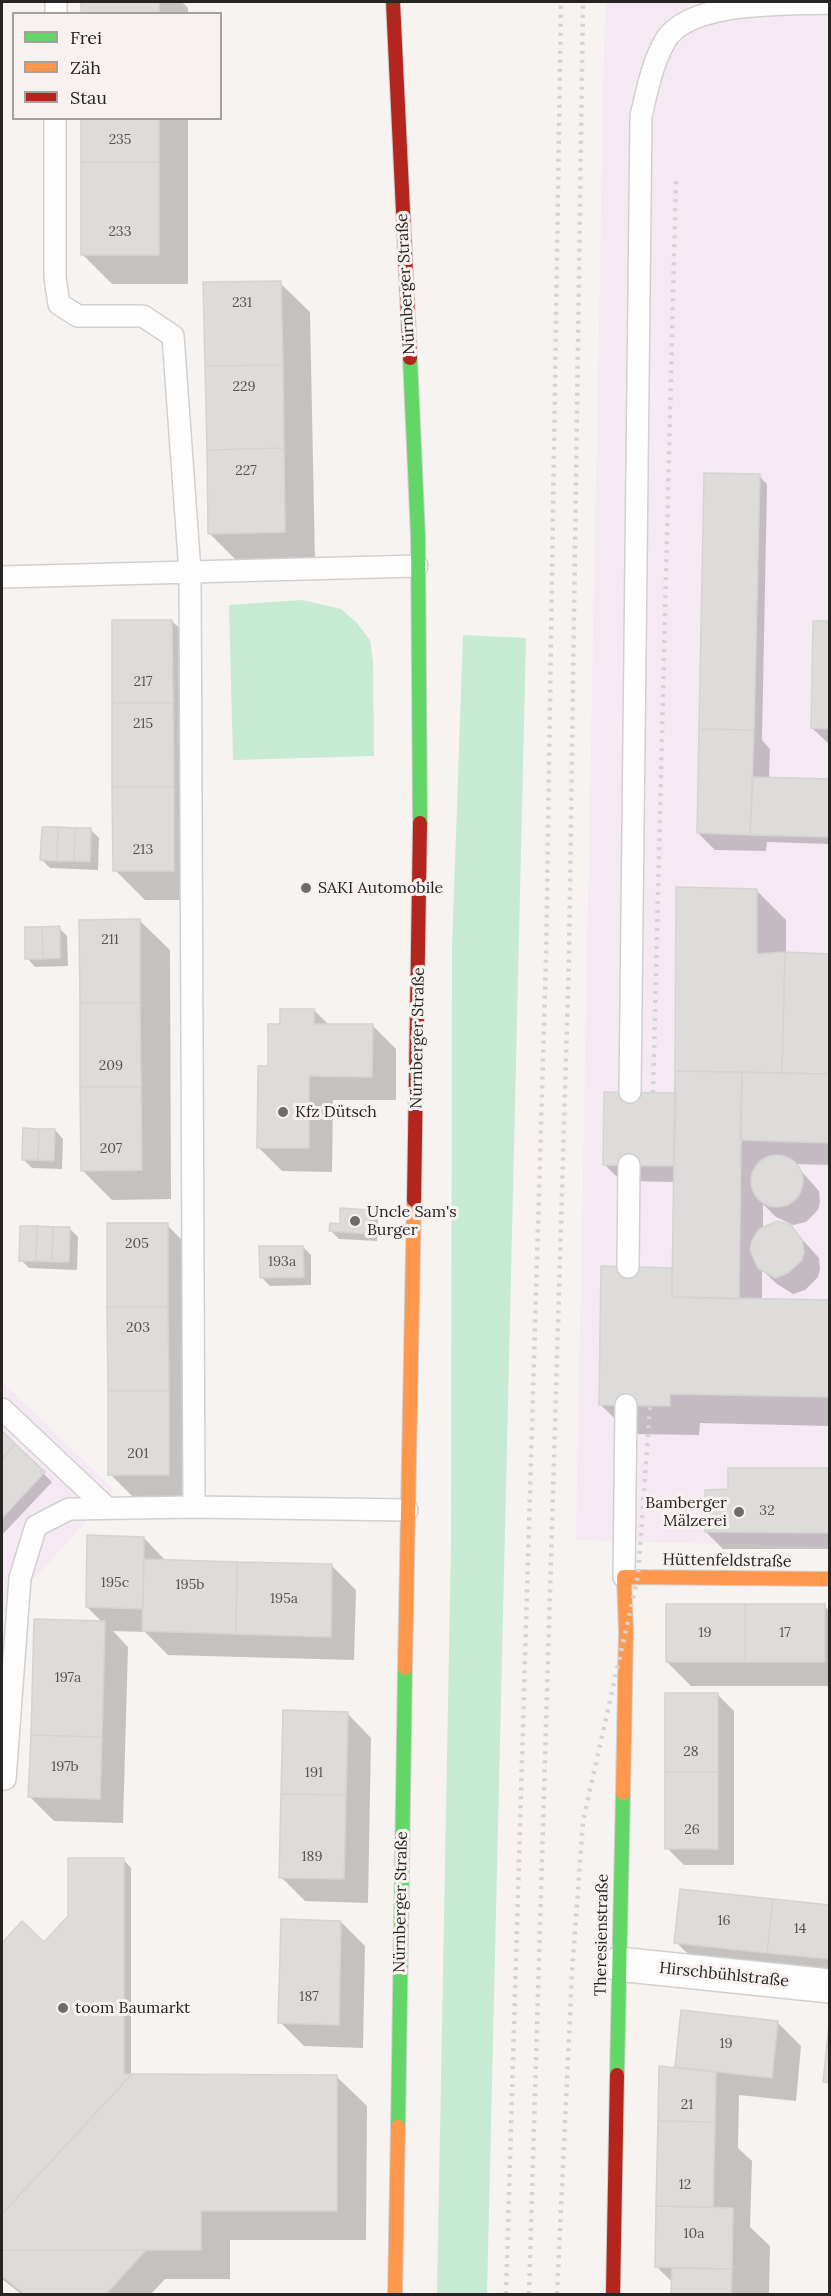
<!DOCTYPE html>
<meta charset="utf-8">
<style>
body{margin:0}
#map{position:relative;width:831px;height:2296px;overflow:hidden;background:#f6f3f1;font-family:Lora,serif}
canvas{display:block}
.frame{position:absolute;inset:0;border:3px solid #272524;pointer-events:none}
.legend{position:absolute;left:12px;top:12px;width:210px;height:108px;box-sizing:border-box;background:#f7f2f0;border:2px solid #a4a09e;margin:0;padding:8px 10px;list-style:none;font-size:18px;color:#272524}
.legend li{display:flex;align-items:center;gap:12px;height:30px}
.legend b{width:30px;border:2px solid #a4a09e}
</style>
<div id="map">
<canvas width="831" height="2296"></canvas>
<div class="frame"></div>
<ul class="legend">
<li><b style="height:8px;background:#63d668"></b>Frei</li>
<li><b style="height:8px;background:#ff974d"></b>Zäh</li>
<li><b style="height:8px;background:#b3261e"></b>Stau</li>
</ul>
</div>
<script>
const c = document.querySelector('canvas').getContext('2d');
c.lineJoin = 'round';
function fillPath(path, color) { c.fillStyle = color; c.fill(path, 'evenodd'); }
function stroke(path, color, width, dash) { c.strokeStyle = color; c.lineWidth = width; c.lineCap = dash ? 'butt' : 'round'; c.setLineDash(dash || []); c.stroke(path); }
function write(font, color, halo, rows, align = 'center') {
  c.font = font + ' Lora,serif'; c.lineWidth = 6; c.setLineDash([]); c.textBaseline = 'middle'; c.strokeStyle = halo; c.fillStyle = color; for (const [text, x, y, turn = 0] of rows) {
    c.save(); c.translate(x, y); c.rotate((+turn || 0) * Math.PI / 180); c.textAlign = isNaN(turn) ? turn : align; if (halo) c.strokeText(text, 0, 0); c.fillText(text, 0, 0); c.restore();
  }
}
const industrial = new Path2D(`
 M605,2H829V1547L576,1540Z
 M2,1381L114,1490L2,1615Z`);
const green = new Path2D(`
 M302,600L341,609L357,623L370,640L373,662L374,756L233,760L229,605Z
 M463,635L526,638L487,2294H437L451,1542L452,946Z`);
const shadow = new Path2D(`
 M82,2H182L188,8V14H82Z
 M82,118H188V284H112L82,254Z
 M280,283L310,312L315,562L239,563L209,533Z
 M759,476L767,484L762,740L770,749L769,779L830,780V844L767,842L766,851L715,850L698,833Z
 M172,621L202,651L203,900H145L115,870Z
 M830,623V745L812,728Z
 M91,830L99,838L98,870L50,868L42,860Z
 M756,890L786,920V954L830,955V1165L795,1164L819,1191L820,1202L818,1210L806,1222L793,1225L776,1217L763,1204V1229L791,1227L819,1258L820,1269L818,1277L805,1290L793,1294L777,1284L762,1270V1300L830,1302V1426L700,1423L699,1435L630,1434L600,1404L602,1268L674,1269L675,1182L621,1181L604,1164L676,1095Z
 M140,921L170,950L171,1199L112,1200L82,1170Z
 M59,928L67,936L68,966L35,967L27,958Z
 M314,1010L329,1025H372L396,1049V1100H333L332,1172L282,1171L258,1147L282,1025Z
 M55,1130L63,1139L62,1169L32,1168L23,1159Z
 M370,1211L378,1220L377,1241L339,1239L331,1231Z
 M167,1225L197,1255L198,1504H140L110,1474Z
 M70,1229L78,1237L77,1270L29,1268L21,1260Z
 M303,1247L311,1255V1285L270,1286L261,1277Z
 M2,1433L52,1482L2,1535Z
 M830,1470V1549H723L706,1532L730,1491Z
 M144,1538L166,1561L332,1566L356,1590L354,1660L168,1655L145,1632L113,1631L128,1647L123,1823L54,1821L30,1797L103,1623L87,1607Z
 M824,1606L830,1611V1686H691L667,1662Z
 M717,1694L734,1711V1865H684L667,1848Z
 M347,1713L371,1738L368,1903L305,1901L281,1877Z
 M123,1859L131,1868V2076L337,2077L367,2106L366,2240H230V2279H165L151,2294H21L2,2279V1945L22,1923L44,1944Z
 M830,1907V1980L700,1966L676,1942Z
 M341,1922L365,1946L363,2048L304,2046L280,2022Z
 M682,2012L777,2022L801,2046L796,2101L739,2095L738,2148L752,2161L750,2227L770,2246L769,2294H673V2283L656,2266L660,2068L676,2069Z`);
const building = new Path2D(`
 M81,2H159V14H81Z
 M81,118H159V162H81Z
 M81,162H159V255H81Z
 M281,281L283,365L205,366L203,282Z
 M283,365L284,448L207,450L205,366Z
 M284,448L285,532L208,534L207,450Z
 M704,473L760,474L754,730L699,729Z
 M112,620H172L173,703H112Z
 M813,621H830V729L811,728Z
 M112,703H173L174,787H112Z
 M699,729L754,730L750,835L697,833Z
 M753,777L830,779V837L750,835Z
 M112,787H174V871H113Z
 M42,827H58L57,861L40,860Z
 M58,827L75,828L74,861H57Z
 M75,828H91L90,862L74,861Z
 M676,887L757,889V954L785,952L782,1073L675,1071Z
 M140,919V1003H80L79,920Z
 M60,926V958L43,959L42,927Z
 M25,927H42L43,959H25Z
 M785,952L830,954V1074L782,1073Z
 M80,1003H140L141,1087H80Z
 M280,1009H314V1024H373L372,1077L309,1076V1148H257L258,1066H268V1024H280Z
 M675,1071L742,1072L739,1299L672,1297Z
 M742,1072L830,1074V1143L740,1140Z
 M80,1087H141L142,1170L81,1171Z
 M604,1092L676,1093L674,1166L603,1165Z
 M23,1128L39,1129L38,1160H22Z
 M39,1129H55L54,1161L38,1160Z
 M751 1181a26 26 0 1 1 52 0a26 26 0 1 1-52 0Z
 M340,1208L370,1210L369,1234L329,1231L330,1223L340,1224Z
 M778,1221L791,1225L802,1240L804,1252L802,1260L788,1273L775,1278L758,1268L750,1250L752,1241L759,1229Z
 M107,1223H168V1307H107Z
 M20,1226H37L36,1261H19Z
 M37,1226L53,1227L52,1262L36,1261Z
 M53,1227H70L69,1262H52Z
 M259,1246H303L304,1277L260,1278Z
 M601,1266L672,1268V1297L830,1300V1397L670,1394V1406L599,1405Z
 M107,1307H168L169,1391H108Z
 M108,1391H169V1475H108Z
 M2,1431L15,1444L2,1459Z
 M15,1444L45,1472L2,1518V1459Z
 M728,1468H830V1533L705,1532V1490L728,1489Z
 M87,1535L144,1537L143,1609L86,1607Z
 M144,1559L237,1562L236,1634L142,1631Z
 M237,1562L332,1564L331,1637L236,1634Z
 M666,1604H745V1662H666Z
 M745,1604H825V1662H745Z
 M34,1619L105,1621L102,1737L31,1735Z
 M665,1693H718V1772H665Z
 M283,1710L348,1712L346,1795L281,1794Z
 M31,1735L102,1737L100,1799L28,1797Z
 M665,1772H718V1849H665Z
 M281,1794L346,1795L344,1879L279,1878Z
 M68,1858H124V2074H132L2,2214V1943L22,1921L44,1942L68,1916Z
 M680,1889L773,1899L767,1953L674,1943Z
 M773,1899L830,1905V1959L767,1953Z
 M281,1919L341,1921L339,2025L278,2023Z
 M681,2010L778,2021L772,2078L675,2067Z
 M829,2025H830V2083L823,2082Z
 M659,2066L716,2072L715,2122L658,2121Z
 M132,2074L337,2075V2211H201V2250H2V2214Z
 M658,2121L715,2122L713,2207L656,2206Z
 M656,2206L733,2208L732,2269L655,2267Z
 M2,2250H146L106,2294H24L2,2276Z
 M672,2268L732,2269L731,2294H671Z`);
const lane = new Path2D(`
 M56,14V2
 M55,118V278L59,304L78,316H143L173,336L190,572L194,1507
 M2,577L417,566
 M630,1092L641,116C647,91 652,64 665,41C689,0 786,5 830,3
 M628,1267L629,1165
 M2,1409L107,1508
 M624,1577L626,1405
 M5,1779L20,1578L36,1526L69,1509L194,1507L407,1510`);
const street = new Path2D(`
 M618,1964L830,1986`);
const fast = new Path2D(`
 M410,358L418,536L420,823
 M617,2075L623,1793
 M398,2127L405,1668`);
const slow = new Path2D(`
 M405,1668L414,1200
 M623,1793L626,1632L624,1577L830,1579
 M395,2294L398,2127`);
const jam = new Path2D(`
 M393,2L410,358
 M414,1200L420,823
 M613,2294L617,2075`);
const rail = new Path2D(`
 M653,1093L676,177
 M506,2294L546,959L561,2
 M529,2294L569,957L583,2
 M557,2294L572,1973L583,1821L638,1576L650,1406`);
const markers = [
 [306,888,6,"#6f6d6c"],
 [283,1112,6,"#6f6d6c"],
 [355,1221,6,"#6f6d6c"],
 [739,1512,6,"#6f6d6c"],
 [63,2008,6,"#6f6d6c"]
];
const numberNames = [
 ["235",120,140],
 ["233",120,232],
 ["231",242,303],
 ["229",244,387],
 ["227",246,471],
 ["217",143,682],
 ["215",143,724],
 ["213",143,850],
 ["211",110,940],
 ["209",111,1066],
 ["207",111,1149],
 ["205",137,1244],
 ["193a",282,1262],
 ["203",138,1328],
 ["201",138,1454],
 ["32",767,1511],
 ["195c",115,1583],
 ["195b",190,1585],
 ["195a",284,1599],
 ["19",705,1633],
 ["17",785,1633],
 ["197a",68,1678],
 ["28",691,1752],
 ["197b",65,1767],
 ["191",314,1773],
 ["26",692,1830],
 ["189",312,1857],
 ["16",724,1921],
 ["14",800,1929],
 ["187",309,1997],
 ["19",726,2044],
 ["21",687,2105],
 ["12",685,2185],
 ["10a",694,2234]
];
const streetNames = [
 ["Nürnberger Straße",406,284,-93],
 ["Nürnberger Straße",418,1038,-89],
 ["Hüttenfeldstraße",727,1561,1],
 ["Nürnberger Straße",401,1902,-89],
 ["Theresienstraße",602,1935,-89],
 ["Hirschbühlstraße",724,1975,6]
];
const poiNames = [
 ["SAKI Automobile",318,888],
 ["Kfz Dütsch",295,1112],
 ["Uncle Sam's",367,1212],
 ["Burger",367,1230],
 ["Bamberger",727,1503,"right"],
 ["Mälzerei",727,1521,"right"],
 ["toom Baumarkt",75,2008]
];
fillPath(industrial, '#f5eaf3');
fillPath(green, '#c7ead4');
fillPath(shadow, '#0003');
fillPath(building, '#dedcdb');
stroke(building, '#d5d3d2', 1.5);
stroke(lane, '#d2d0cf', 24);
stroke(street, '#d2d0cf', 36);
stroke(fast, '#d2d0cf', 16);
stroke(slow, '#d2d0cf', 16);
stroke(jam, '#d2d0cf', 16);
stroke(lane, '#fefdfd', 21);
stroke(street, '#fefdfd', 33);
stroke(fast, '#63d668', 14);
stroke(slow, '#ff974d', 14);
stroke(jam, '#b3261e', 14);
stroke(rail, '#d4d4d3', 4.5, [3, 6]);
for (const [x, y, r, color] of markers) { const dot = new Path2D(); dot.arc(x, y, r, 0, 2 * Math.PI); c.fillStyle = color; c.fill(dot); stroke(dot, '#f7f2f0', 2); }
write('14px', '#565453', null, numberNames);
write('16px', '#272524', '#f7f2f0', streetNames);
write('16px', '#272524', '#f7f2f0', poiNames, 'left');
</script>
